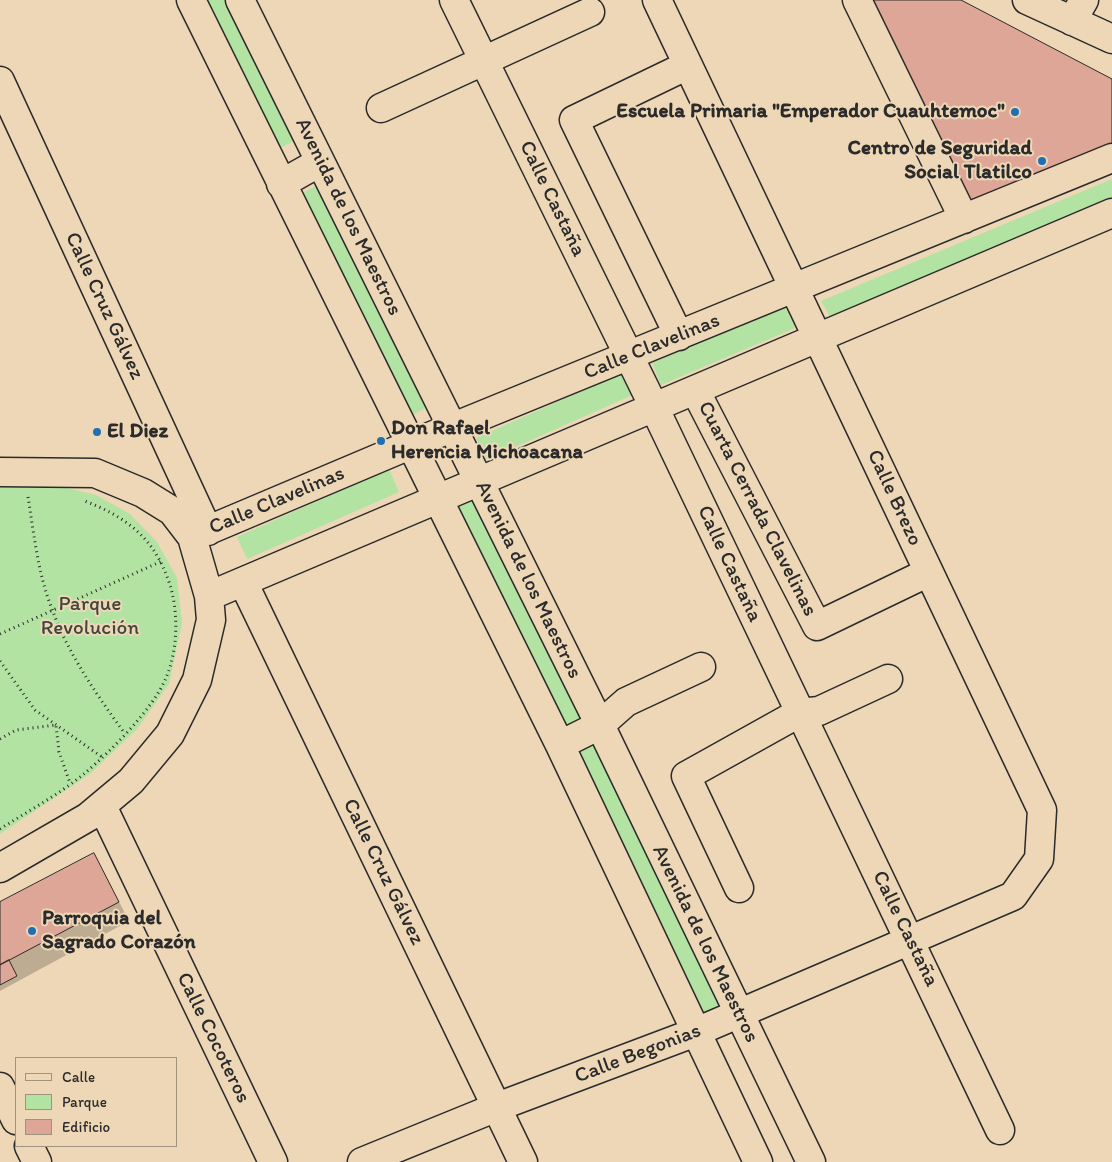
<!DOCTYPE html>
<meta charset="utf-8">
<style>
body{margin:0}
#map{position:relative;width:1112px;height:1162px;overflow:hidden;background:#edd7b6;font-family:Itim,sans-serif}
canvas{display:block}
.legend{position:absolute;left:15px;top:1057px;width:162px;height:90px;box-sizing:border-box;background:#edd7b6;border:1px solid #9f927e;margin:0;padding:6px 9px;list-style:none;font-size:15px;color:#2b2b2b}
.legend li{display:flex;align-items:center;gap:10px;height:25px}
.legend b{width:25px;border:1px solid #9f927e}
</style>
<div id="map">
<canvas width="1112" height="1162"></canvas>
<ul class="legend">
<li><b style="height:6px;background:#edd7b6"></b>Calle</li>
<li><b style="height:14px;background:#b3e3a2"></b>Parque</li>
<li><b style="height:14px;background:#dea697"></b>Edificio</li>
</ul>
</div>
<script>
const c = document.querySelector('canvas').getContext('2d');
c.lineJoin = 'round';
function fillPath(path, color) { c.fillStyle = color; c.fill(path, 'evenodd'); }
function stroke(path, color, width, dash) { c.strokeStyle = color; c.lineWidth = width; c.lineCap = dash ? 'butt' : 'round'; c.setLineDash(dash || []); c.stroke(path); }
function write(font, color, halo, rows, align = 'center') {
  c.font = font + ' Itim,sans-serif'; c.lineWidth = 4; c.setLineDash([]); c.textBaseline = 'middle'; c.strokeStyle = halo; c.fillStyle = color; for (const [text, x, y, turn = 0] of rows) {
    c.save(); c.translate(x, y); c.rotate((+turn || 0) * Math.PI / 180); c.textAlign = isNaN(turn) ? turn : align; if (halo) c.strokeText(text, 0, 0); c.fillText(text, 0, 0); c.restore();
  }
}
const green = new Path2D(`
 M206,0H228L298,139L280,148Z
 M1112,179V202L830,317L821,301Z
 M318,185L430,406L412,415L300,194Z
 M785,306L795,328L661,385L652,363Z
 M627,371L637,393L486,460L476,438Z
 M389,469L399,492L247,559L237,537Z
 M55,485L96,495L130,514L157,542L177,578L182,623L169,684L137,729L90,774L0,834V486Z
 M473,497L586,716L567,726L454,506Z
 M596,744L720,1004L704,1012L580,751Z`);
const shadow = new Path2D(`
 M104,873L129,921L0,991V904Z`);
const building = new Path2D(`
 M871,0H961L1112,79V144L960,209Z
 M94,853L119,902L0,965V902Z
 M9,960L17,976L0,985V965Z`);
const path = new Path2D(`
 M28,497C34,534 38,574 52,609C68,654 97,695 125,734
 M0,634L162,561
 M0,661L35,710L102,757
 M0,739L16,730L56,725L59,752L70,783
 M0,829C28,811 60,794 85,773C111,751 153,709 166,678C178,650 179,611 169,582C154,537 125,516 82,500`);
const minor = new Path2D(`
 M191,0L560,745L758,1162
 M240,0L600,725L811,1162
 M454,0L654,407L1000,1130
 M857,0L964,219
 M1027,0L1112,39
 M1072,21L1084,0
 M0,81L208,531
 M381,108L590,12
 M281,184L320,162
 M679,336L574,120L688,65
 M695,390L817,626L929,572
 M0,472L95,473L143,493L172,511L192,537L209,596L211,620L197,680L170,734L131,781L88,817L0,868
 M192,537L412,444L1112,158
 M243,582L523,1162
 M209,596L1112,213
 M560,745L600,725L626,702L701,667
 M102,806L273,1162
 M739,888L686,776L799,713L819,711L888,679
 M0,1087L16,1120
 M29,1146L37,1162
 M362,1162L497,1107L696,1032L1013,896L1039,859L1042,810L657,0`);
const markers = [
 [1015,112,5,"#1f6fb2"],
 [1042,161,5,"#1f6fb2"],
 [97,432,5,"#1f6fb2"],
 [381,441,5,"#1f6fb2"],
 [32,931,5,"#1f6fb2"]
];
const poiNames = [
 ["Escuela Primaria \"Emperador Cuauhtemoc\"",1005,112,"right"],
 ["Centro de Seguridad",1032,149,"right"],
 ["Social Tlatilco",1032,173,"right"],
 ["Don Rafael",391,429],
 ["Herencia Michoacana",391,453],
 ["El Diez",107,432],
 ["Parroquia del",42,919],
 ["Sagrado Corazón",42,943]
];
const streetNames = [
 ["Calle Castaña",552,199,64],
 ["Avenida de los Maestros",348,217,64],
 ["Calle Cruz Gálvez",104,306,65],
 ["Calle Clavelinas",652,347,-22],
 ["Calle Brezo",894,498,65],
 ["Calle Clavelinas",277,501,-23],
 ["Cuarta Cerrada Clavelinas",757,509,63],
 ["Calle Castaña",729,564,65],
 ["Avenida de los Maestros",528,580,64],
 ["Calle Cruz Gálvez",383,872,64],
 ["Calle Castaña",905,929,64],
 ["Avenida de los Maestros",705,944,64],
 ["Calle Cocoteros",213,1038,64],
 ["Calle Begonias",638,1054,-21]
];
const parkNames = [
 ["Parque",90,605],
 ["Revolución",90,629]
];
fillPath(green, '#b3e3a2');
fillPath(shadow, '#0003');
fillPath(building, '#dea697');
stroke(building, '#2b2b2b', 1);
stroke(minor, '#2b2b2b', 31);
stroke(path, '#2b2b2b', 3, [1, 4]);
stroke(minor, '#edd7b6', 28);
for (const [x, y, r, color] of markers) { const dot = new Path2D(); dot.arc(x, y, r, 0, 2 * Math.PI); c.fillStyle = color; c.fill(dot); stroke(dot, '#edd7b6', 2); }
write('bold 21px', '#2b2b2b', '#edd7b6', poiNames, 'left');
write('21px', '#2b2b2b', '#edd7b6', streetNames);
write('21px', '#3f473d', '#edd7b6', parkNames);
</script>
